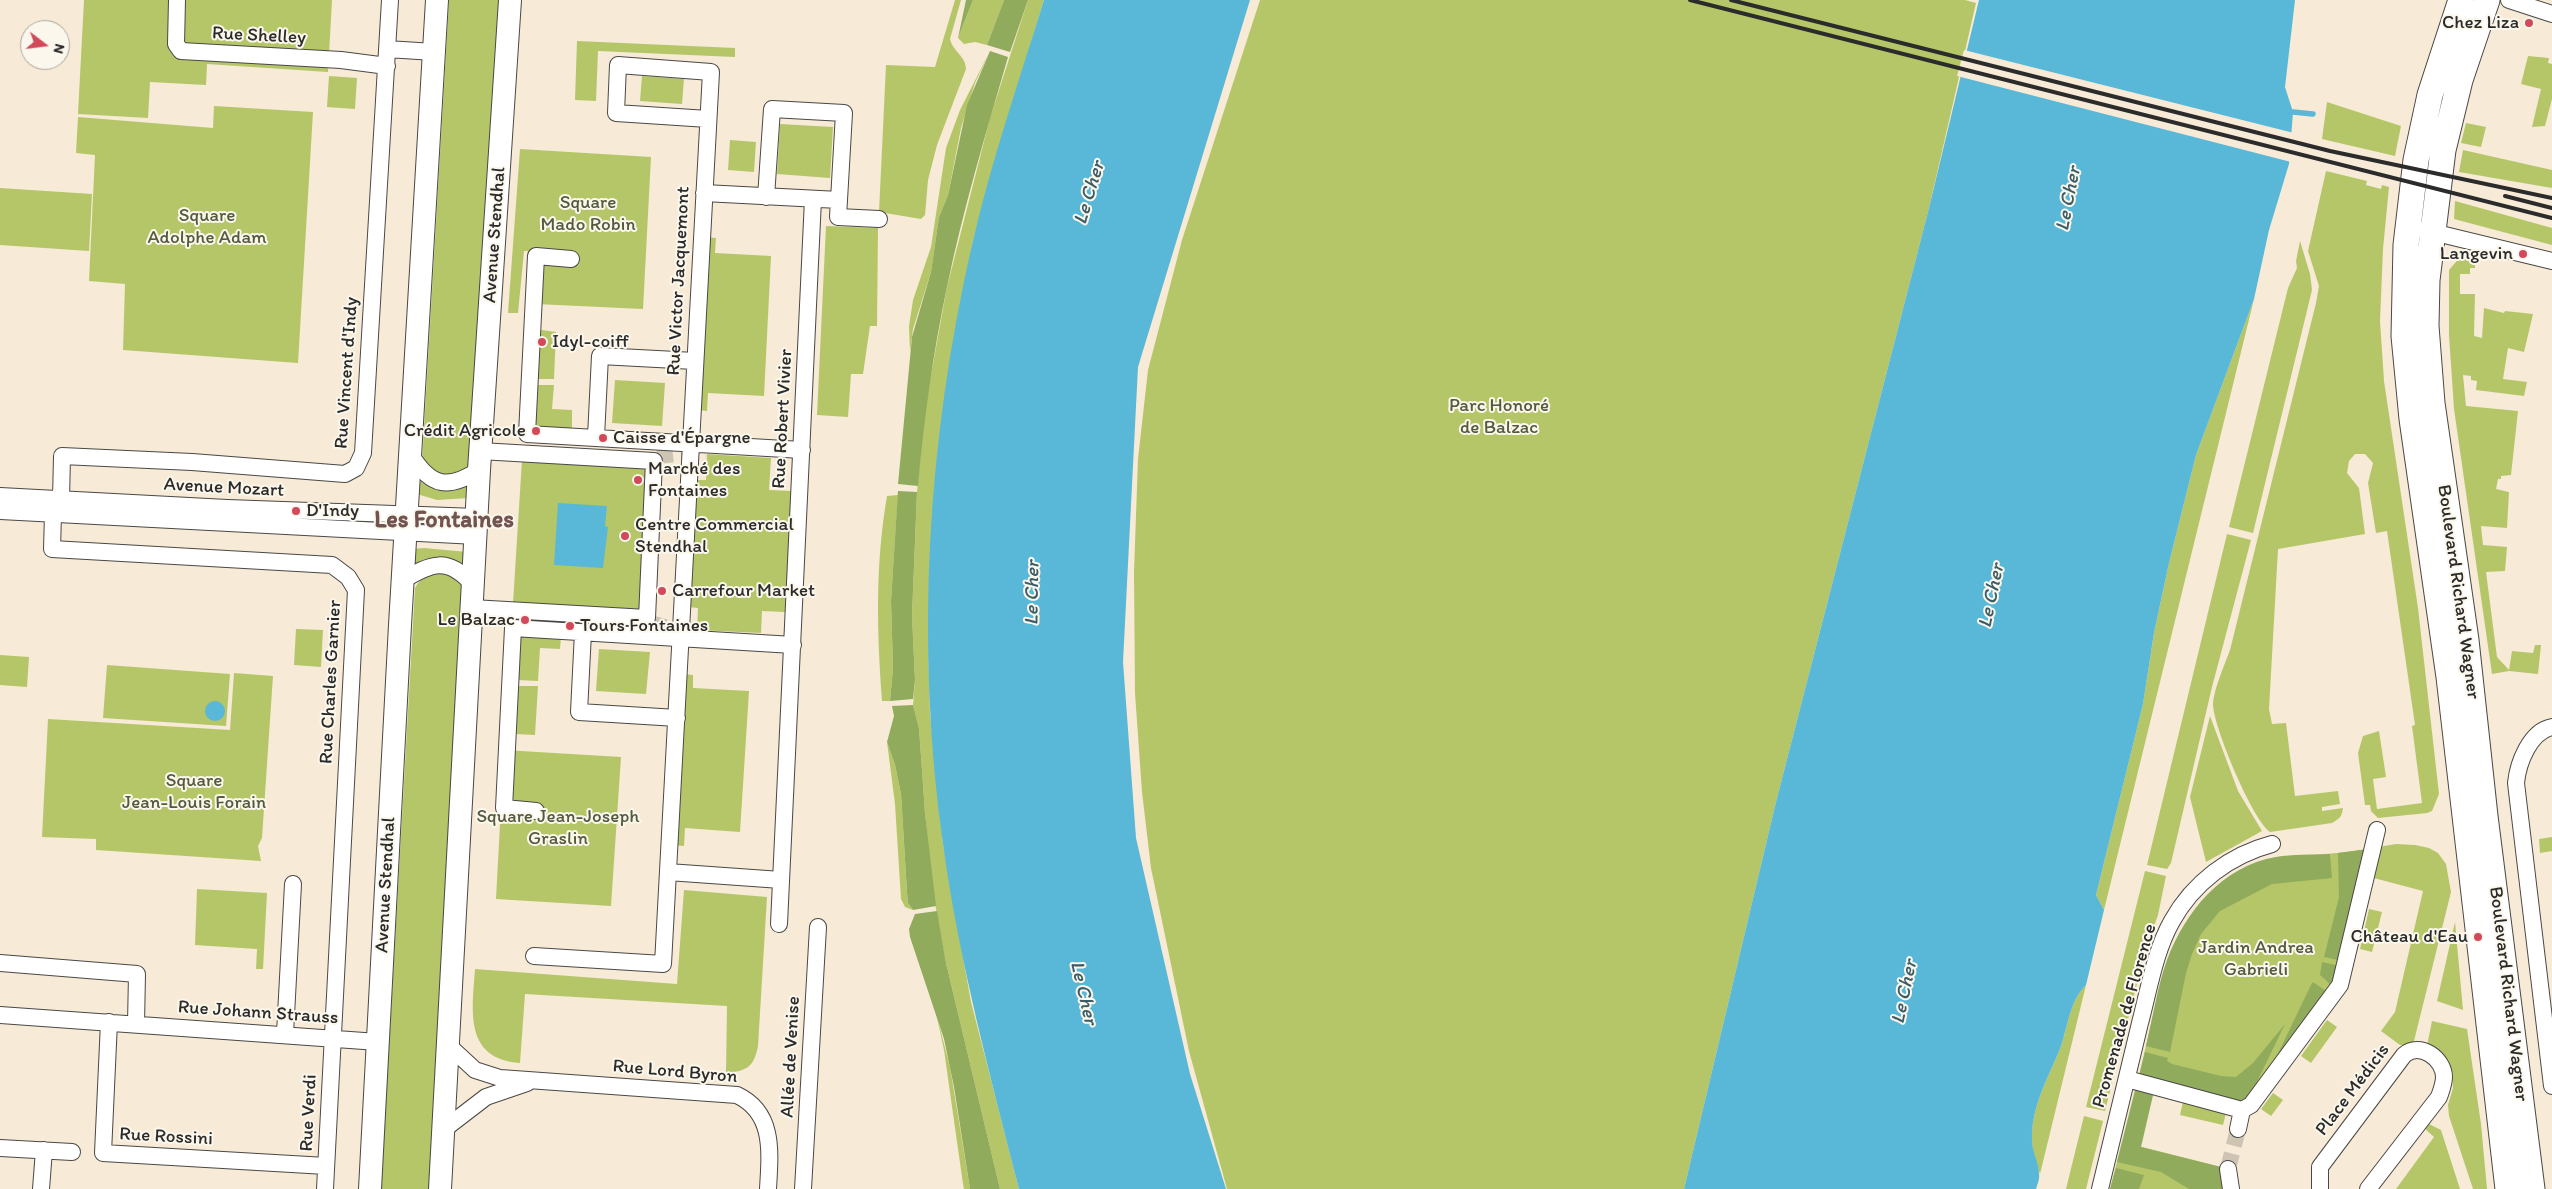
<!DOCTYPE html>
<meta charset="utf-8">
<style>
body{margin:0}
#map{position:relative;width:2552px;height:1189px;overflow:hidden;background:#f7ead6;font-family:Itim,sans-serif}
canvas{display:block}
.north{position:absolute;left:20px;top:20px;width:50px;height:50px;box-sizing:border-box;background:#fbf7ec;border:1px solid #a8a59f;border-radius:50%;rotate:105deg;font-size:14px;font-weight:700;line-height:20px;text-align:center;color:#2b2b2b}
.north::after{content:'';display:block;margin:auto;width:18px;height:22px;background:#d1495b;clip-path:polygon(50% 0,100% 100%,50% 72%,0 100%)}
</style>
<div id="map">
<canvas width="2552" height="1189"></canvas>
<div class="north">N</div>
</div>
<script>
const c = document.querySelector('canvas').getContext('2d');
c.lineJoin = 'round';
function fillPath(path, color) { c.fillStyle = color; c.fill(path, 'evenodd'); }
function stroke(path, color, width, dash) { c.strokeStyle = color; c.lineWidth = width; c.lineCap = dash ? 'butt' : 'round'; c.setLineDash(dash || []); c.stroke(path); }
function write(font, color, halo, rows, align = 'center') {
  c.font = font + ' Itim,sans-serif'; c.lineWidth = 4; c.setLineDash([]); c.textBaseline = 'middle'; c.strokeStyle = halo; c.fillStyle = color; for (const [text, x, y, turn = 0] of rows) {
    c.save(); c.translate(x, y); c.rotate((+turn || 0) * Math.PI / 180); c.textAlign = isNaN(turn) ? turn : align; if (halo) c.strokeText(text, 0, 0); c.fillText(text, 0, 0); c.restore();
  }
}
const green = new Path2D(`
 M84,0H332L328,72L207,64L206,85L150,82L148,118L78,114Z
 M449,0H501L471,470L443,477L422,463Z
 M955,0H961L950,39C953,52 966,56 966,69L937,145L928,180L925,215L921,219L879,212L886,65L935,67Z
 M973,0H1004L987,45L975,42L964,44L958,38Z
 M1028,0H1044L992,171L972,245L928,642L930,713L943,844L971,1002L1019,1189H1000L946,963L934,898L925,813L919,728L913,705L915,680L912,616L917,492L925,408L947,287L990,118Z
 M1260,0H1965L1976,3L1929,208L1776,802L1684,1189H1227L1189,1051L1151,868L1142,792L1135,693L1134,572L1138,459L1148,370L1182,240Z
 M577,41L735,48V57L598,51L596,101L575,100Z
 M990,51L975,83L961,128L948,195L939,217L931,272L913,329L910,352L909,326L913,300L931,247L946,148L960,110Z
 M2528,56L2549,58L2548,63L2552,64V99L2545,126L2532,127L2541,89L2521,84Z
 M329,76L357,78L355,109L327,107Z
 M642,76L684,79L682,104L640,101Z
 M2327,102L2401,126L2395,156L2322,139Z
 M214,106L313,112L298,363L123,350L125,284L89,281L95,155L76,153L78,117L213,128Z
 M2466,123L2486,127L2481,147L2461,143Z
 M780,124L833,127L830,178L777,174Z
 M730,140L756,142L754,172L728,170Z
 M520,149L651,157L643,309L536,304L539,251H524L518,313H508Z
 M2463,150L2552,170V188L2459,172Z
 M2326,171L2367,181L2366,185L2381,189L2382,185L2389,187L2383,249L2380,321L2384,381L2418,608L2439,794L2432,811L2427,813L2378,818L2371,811L2370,805H2365L2358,753L2363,736L2379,731L2386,777L2373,779L2377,809L2422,803L2412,726L2415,725L2387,531L2376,533L2368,483L2373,463L2365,454H2355L2349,461L2347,473L2359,488L2365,534L2278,549L2269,709L2272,724L2286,723L2295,796L2338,791L2340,804L2322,807V811L2343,808C2342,817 2339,819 2332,823L2270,832C2252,819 2214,728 2213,705C2213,691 2225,664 2230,650L2316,303L2319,286L2308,251Z
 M0,188L92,194L89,251L0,245Z
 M2455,201L2552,228V245L2454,219Z
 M826,226L878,228L877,326H870L863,374H851L848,417L817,415Z
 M706,237L716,238L715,253L771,256L764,396L708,393L707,411L698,410Z
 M2300,241L2310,274L2312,290L2253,533L2229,527L2288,288L2297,268L2296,261Z
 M2461,256L2475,259V268H2470V274H2460V294H2475L2474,336L2482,338L2484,308L2504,313L2505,311L2533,314L2524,352L2508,348L2503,379L2527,382L2524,396L2476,390L2477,381L2471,380V376L2463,375L2466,406L2518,411L2511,475L2501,476V479H2498L2496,489L2509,492L2507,528L2481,526L2483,545L2507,547L2505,571L2486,572L2497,657L2509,670L2512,651L2533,653L2535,645H2541L2538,674L2509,671L2492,674L2454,409L2449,335V270Z
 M2254,299L2104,910L2096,895L2143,704L2154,633L2169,563L2196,455Z
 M535,329L556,332L554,379H532Z
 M615,380L665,383L662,426L612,423Z
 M531,385H554L552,409L572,410V429L529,427Z
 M707,454L771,458L769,490L792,491L785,612L762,611L761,633L697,630L698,608L688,607L695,480H706Z
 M522,460L650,467L642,609L513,603Z
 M418,480C435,490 450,493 468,484L469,498L437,500L417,494Z
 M898,495L891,601L893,668L890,701H882C877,632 875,565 887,496Z
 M2227,534L2251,540L2212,687L2171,863L2167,869L2147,865Z
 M424,548L467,552L465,566C444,557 435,553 414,564L413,549Z
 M439,573L450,576L464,584L434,1189H381L415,588C421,577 427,574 439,573Z
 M296,629L323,630L321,667L294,665Z
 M519,634L561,637L560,649L540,648L538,681L517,680Z
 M599,649L650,652L646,694L596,691Z
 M0,655L29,657L27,687L0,685Z
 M107,665L230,674L226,726L103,718Z
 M234,673L273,676L262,838L258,846L261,861L96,850V839L42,837L48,719L230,730Z
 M684,674L693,675V688L749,691L740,832L685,828L684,846L673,845Z
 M517,686H538L535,735L515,734Z
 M2210,716L2238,791L2262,831L2206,862L2190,797Z
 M887,742L895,765L901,794L907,892L908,903L913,910L905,907L901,899L895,804Z
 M504,750L621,757L611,906L496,899Z
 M2552,837V851L2540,853L2539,839Z
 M2396,844L2415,845L2429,848L2438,853L2446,864L2451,892L2413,1045H2400L2381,1031L2395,1012L2423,891L2370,877L2378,847Z
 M2368,849L2336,983L2253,1090L2139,1076C2161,988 2170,884 2273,858C2285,855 2299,856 2311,855C2330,854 2349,852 2368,849Z
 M2145,871L2166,876L2158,915L2146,948L2105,1111L2086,1107Z
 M197,889L267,893L263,969H256L257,949L195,945Z
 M684,890L767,897L758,1046C754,1067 747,1071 726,1073L727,1006L525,994L520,1063C464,1059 472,1011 475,969L677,984Z
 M2369,909L2382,912L2372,952L2360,949Z
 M2455,922L2463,1010L2437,1001Z
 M2086,985L2040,1174C2036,1163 2032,1152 2032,1140C2031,1107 2048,1078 2060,1049C2068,1027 2069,1002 2086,985Z
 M936,1013L950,1067L970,1189H964L963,1184L944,1050Z
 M2327,1020L2337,1027L2311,1063L2301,1056Z
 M2432,1021L2467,1029L2481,1124L2487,1189H2473L2449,1116L2448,1105L2453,1088L2452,1073L2444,1057L2427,1046Z
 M2273,1093L2283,1100L2271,1116L2261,1109Z
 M2183,1102L2226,1113L2223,1125L2180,1115Z
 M2084,1116L2103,1121L2086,1189H2066Z
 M2427,1123L2441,1130L2460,1189H2396L2434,1137L2423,1127Z
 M2122,1142L2221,1167L2225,1189H2110Z`);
const forest = new Path2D(`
 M966,0H973L958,38Z
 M1004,0H1028L1010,52L987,45Z
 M990,51L1008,57C986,133 963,209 947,287C933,353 924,419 918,486L898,484L912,337L931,272L939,217L948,195L967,105Z
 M898,491L917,492L912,616L915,680L913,699L890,701L893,668L891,601Z
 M913,705L919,728L925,813L936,906L913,910L908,903L907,892L901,794L895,765L887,742L894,716L892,706Z
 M2368,849L2338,960L2324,957L2339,897L2338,853Z
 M2330,854L2332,878L2272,884L2220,911L2201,934L2192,954L2186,973L2170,1052L2146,1046C2153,1018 2157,987 2167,960C2185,912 2222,866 2276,857C2293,854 2312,855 2330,854Z
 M937,911L946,963L1000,1189H970L954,1087L944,1039L910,937L909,929L915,914Z
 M2322,962L2340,966L2333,987L2320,975Z
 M2313,982L2329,993L2271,1068L2310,987Z
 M2285,1024L2253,1090L2245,1102L2139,1076L2145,1052L2168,1058L2167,1061L2172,1064L2221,1076L2236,1077L2253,1063Z
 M2136,1086L2154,1091L2141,1147L2221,1167L2225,1189H2189L2161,1172L2117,1162Z
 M2116,1168L2144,1175L2139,1189H2110Z`);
const water = new Path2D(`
 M1044,0H1250L1138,367L1123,662L1136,838L1190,1074L1226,1189H1019C990,1075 959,961 943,844C915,645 927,441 972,245C991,162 1019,81 1044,0Z
 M1979,0H2295L2285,87L2293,112L2289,164L2269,230L2254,299L2196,455L2169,563L2154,633L2143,704L2096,895L2104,910L2086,985C2069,1002 2068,1027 2060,1049C2048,1078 2031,1107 2032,1140C2032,1152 2039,1163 2039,1174C2040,1179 2037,1185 2036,1189H1684L1776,802L1929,208Z
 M558,503L607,506L605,526L608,527L603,568L554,565Z
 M205 711a10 10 0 1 1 20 0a10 10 0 1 1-20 0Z`);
const pier = new Path2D(`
 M1964,50L2294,133L2291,162L1957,76Z`);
const stream = new Path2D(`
 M2293,112L2313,114`);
const streetTunnel = new Path2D(`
 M657,456L705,451
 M650,623L693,635
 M2228,1169L2238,1129`);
const street = new Path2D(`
 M177,0L176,44L181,51L341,60L387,66
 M2509,0L2552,14
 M387,49L434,52
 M704,193L839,200L838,217L879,219
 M766,197L772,109L844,113L839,200
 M2424,230L2552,261
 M571,259L536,256L527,434L802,450
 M596,437L600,356L695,361
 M411,455C431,487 448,490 479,470
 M0,496L227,508L477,517
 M61,500L62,456L192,462L345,474L356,468L363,453L390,0
 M0,511L476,536
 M53,514L52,549L332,565L348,577L356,590L325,1189
 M402,581C431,563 448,556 473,585
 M472,608L647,618L654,461L480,451
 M583,632L579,712L677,718
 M2552,727C2530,731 2518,763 2516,783L2552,1086
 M536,811L504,808L513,628L793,645
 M668,872L781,880
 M779,924L813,199
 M534,956L663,964L711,72L618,65L616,113L708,119
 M0,963L137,974L136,1024
 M0,1015L378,1042
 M109,1022L103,1153L326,1166
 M285,1034L293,884
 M448,1045L475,1070L500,1078L737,1095C775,1113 770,1153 768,1189
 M2127,1079L2242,1110L2251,1105L2340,985L2377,830
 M2238,1129L2242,1110
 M443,1130L486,1097L527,1083
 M0,1148L72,1152
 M2228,1169L2231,1189
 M41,1189L44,1150
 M803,1189L818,927
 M2100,1189C2113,1134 2127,1078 2140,1023C2149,989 2155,951 2172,921C2193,883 2230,855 2272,844
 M2320,1189V1167L2404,1055C2420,1041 2444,1059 2444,1077C2444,1084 2441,1091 2439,1097L2368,1189`);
const secondary = new Path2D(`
 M370,1189L400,625L437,0
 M440,1189L479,470L510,0`);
const primary = new Path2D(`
 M2461,0L2430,95L2416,160L2406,245L2404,336L2412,419L2449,677L2508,1189
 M2487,0L2460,80L2443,150L2427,280L2426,326L2432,403L2466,640L2485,816L2532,1189`);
const rail = new Path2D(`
 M1690,0L2552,218
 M1731,0L2330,151L2552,198
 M2505,196L2552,208`);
const markers = [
 [2529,23,5,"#d1495b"],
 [2523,254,5,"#d1495b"],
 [542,342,5,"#d1495b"],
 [536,431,5,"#d1495b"],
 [603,438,5,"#d1495b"],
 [638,480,5,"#d1495b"],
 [296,511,5,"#d1495b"],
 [625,536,5,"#d1495b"],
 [662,591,5,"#d1495b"],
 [525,620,5,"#d1495b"],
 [570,626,5,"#d1495b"],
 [2478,937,5,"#d1495b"]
];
const poiNames = [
 ["Chez Liza",2519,23,"right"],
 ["Langevin",2513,254,"right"],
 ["Idyl-coiff",552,342],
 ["Crédit Agricole",526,431,"right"],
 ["Caisse d'Épargne",613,438],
 ["Marché des",648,469],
 ["Fontaines",648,491],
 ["D'Indy",306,511],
 ["Centre Commercial",635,525],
 ["Stendhal",635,547],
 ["Carrefour Market",672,591],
 ["Le Balzac",515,620,"right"],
 ["Tours Fontaines",580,626],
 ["Château d'Eau",2468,937,"right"]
];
const streetNames = [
 ["Rue Shelley",259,36,3],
 ["Avenue Stendhal",495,235,-86],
 ["Rue Victor Jacquemont",679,281,-87],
 ["Rue Vincent d'Indy",347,373,-86],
 ["Rue Robert Vivier",783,419,-87],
 ["Avenue Mozart",224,488,3],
 ["Boulevard Richard Wagner",2458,592,82],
 ["Rue Charles Garnier",331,682,-87],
 ["Avenue Stendhal",386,885,-87],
 ["Boulevard Richard Wagner",2508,994,83],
 ["Rue Johann Strauss",258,1013,4],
 ["Promenade de Florence",2125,1016,-74],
 ["Allée de Venise",791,1057,-87],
 ["Rue Lord Byron",675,1072,5],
 ["Place Médicis",2353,1090,-53],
 ["Rue Verdi",309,1113,-87],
 ["Rue Rossini",166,1137,3]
];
const parkNames = [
 ["Square",588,203],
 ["Mado Robin",588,225],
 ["Square",207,216],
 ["Adolphe Adam",207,238],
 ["Parc Honoré",1499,406],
 ["de Balzac",1499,428],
 ["Square",194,781],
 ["Jean-Louis Forain",194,803],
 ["Square Jean-Joseph",558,817],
 ["Graslin",558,839],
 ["Jardin Andrea",2256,948],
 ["Gabrieli",2256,970]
];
const waterNames = [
 ["Le Cher",1090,193,-73],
 ["Le Cher",2069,199,-79],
 ["Le Cher",1033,593,-89],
 ["Le Cher",1992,596,-78],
 ["Le Cher",1905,992,-78],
 ["Le Cher",1083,993,77]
];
const districtNames = [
 ["Les Fontaines",444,521]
];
fillPath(green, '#b5c668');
fillPath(forest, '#90ab5c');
fillPath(water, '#59b7d7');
fillPath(pier, '#f7ead6');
stroke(stream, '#59b7d7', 5.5);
stroke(streetTunnel, '#cec4b4', 16, [16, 8]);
stroke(street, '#4a4845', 18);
stroke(secondary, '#4a4845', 24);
stroke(primary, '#4a4845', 27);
stroke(street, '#fff', 16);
stroke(secondary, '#fff', 22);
stroke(primary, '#fff', 25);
stroke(rail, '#2b2b2b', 4);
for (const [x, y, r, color] of markers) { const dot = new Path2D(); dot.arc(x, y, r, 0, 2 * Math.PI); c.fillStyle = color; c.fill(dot); stroke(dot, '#fbf7ec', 2); }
write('19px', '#2b2b2b', '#fbf7ec', poiNames, 'left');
write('19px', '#2b2b2b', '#fbf7ec', streetNames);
write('19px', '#545a3d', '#fbf7ec', parkNames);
write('italic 20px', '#3b5c67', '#fbf7ec', waterNames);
write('bold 24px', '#715451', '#fbf7ec', districtNames);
</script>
